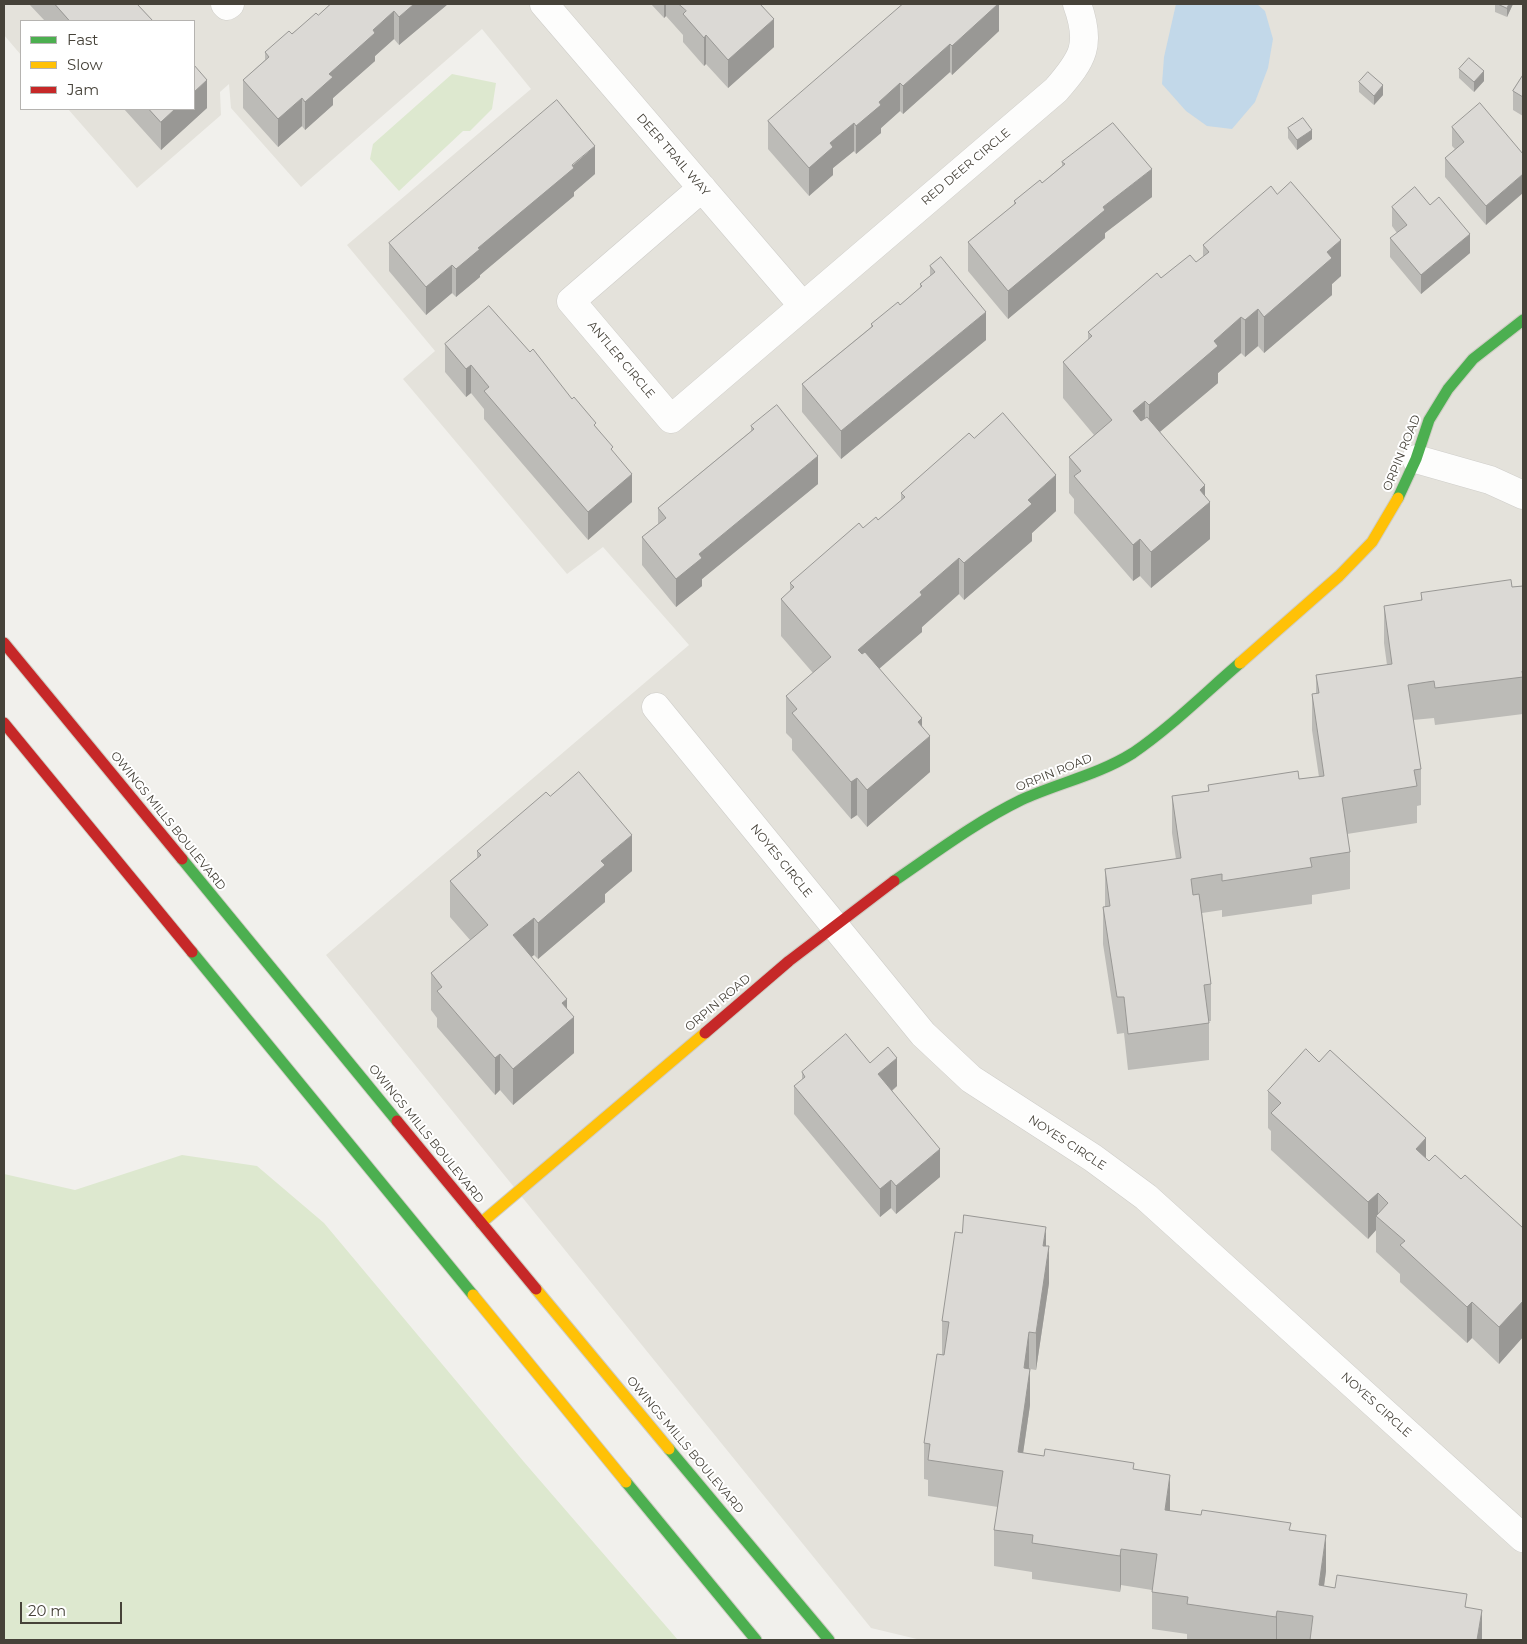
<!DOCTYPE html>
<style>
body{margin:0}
#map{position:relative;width:1527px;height:1644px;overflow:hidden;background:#f1f0ec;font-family:Montserrat,sans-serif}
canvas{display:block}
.frame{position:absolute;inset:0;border:5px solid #464239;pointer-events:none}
.legend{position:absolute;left:20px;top:20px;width:175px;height:90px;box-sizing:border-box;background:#fff;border:1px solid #b5b3b0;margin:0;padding:6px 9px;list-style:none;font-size:15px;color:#464239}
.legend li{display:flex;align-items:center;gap:10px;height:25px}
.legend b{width:25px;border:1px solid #b5b3b0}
.scale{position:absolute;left:20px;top:1602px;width:102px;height:22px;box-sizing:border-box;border:2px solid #464239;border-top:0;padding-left:6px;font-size:15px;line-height:18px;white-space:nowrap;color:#464239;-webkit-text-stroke:4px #fff;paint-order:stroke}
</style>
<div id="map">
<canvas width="1527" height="1644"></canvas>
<div class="frame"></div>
<ul class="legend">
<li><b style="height:6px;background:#4caf50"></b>Fast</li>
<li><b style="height:6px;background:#ffc107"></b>Slow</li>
<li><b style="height:6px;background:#c62828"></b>Jam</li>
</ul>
<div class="scale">20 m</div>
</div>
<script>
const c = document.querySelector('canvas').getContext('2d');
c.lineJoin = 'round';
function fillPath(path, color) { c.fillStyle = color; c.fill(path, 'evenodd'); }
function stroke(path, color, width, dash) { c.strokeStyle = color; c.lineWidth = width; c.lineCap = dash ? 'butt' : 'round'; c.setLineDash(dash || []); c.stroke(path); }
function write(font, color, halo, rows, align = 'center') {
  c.font = font + ' Montserrat,sans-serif'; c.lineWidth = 4; c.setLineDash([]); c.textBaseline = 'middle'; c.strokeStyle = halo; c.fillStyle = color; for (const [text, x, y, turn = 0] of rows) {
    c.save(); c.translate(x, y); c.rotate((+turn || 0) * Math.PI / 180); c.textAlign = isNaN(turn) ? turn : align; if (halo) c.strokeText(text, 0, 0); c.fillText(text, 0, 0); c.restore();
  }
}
const residential = new Path2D(`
 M4,4H1523V1640H921L871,1628L326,955L689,645L603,547L567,574L403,379L435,351L347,245L531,89L482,29L301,187L231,108L229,84L220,92L221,115L137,188L68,109H194V21H21V55L4,35Z`);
const green = new Path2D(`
 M452,74L496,83L492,109L470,131H463L399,191L370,159L373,144Z
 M182,1155L257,1166L324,1223L524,1462L678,1640H4V1174L75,1190Z`);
const water = new Path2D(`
 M1176,4H1257L1265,11L1273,39L1268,68L1255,102L1232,129L1207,126L1186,111L1162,84L1164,57Z`);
const street = new Path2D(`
 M225,4L227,6L230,4
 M544,4L803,306
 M702,188L571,301L671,419L1056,90C1083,59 1092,45 1077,4
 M1416,459L1490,480L1523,495
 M656,707L923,1034L971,1079L1093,1158L1146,1197L1523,1538`);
const fast = new Path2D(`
 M1398,498L1416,459L1429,420L1448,389L1473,359L1523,320
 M182,859L397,1121
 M894,881C935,853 976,822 1021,800C1058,783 1098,775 1133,753C1171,727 1205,693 1240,663
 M192,952L473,1295
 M669,1449L829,1640
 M626,1482L756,1640`);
const slow = new Path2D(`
 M1240,663L1339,576L1372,542L1398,498
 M481,1223L705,1033
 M536,1289L669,1449
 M473,1295L626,1482`);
const jam = new Path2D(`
 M4,643L182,859
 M4,723L192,952
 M705,1033L789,961L894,881
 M397,1121L536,1289`);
const wall = new Path2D(`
 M29,4H137L153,21H45Z
 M448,4L399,45L394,39L375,56V61L333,98V105L305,130L302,126L278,147L243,108V80L265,60V52L318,15Z
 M651,4H760L774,47L728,88L706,64L704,66L683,42V35L666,16L664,18Z
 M999,4V31L952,75L950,72L903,114L900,111L881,128V133L856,154L854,151L833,168V175L809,196L768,149V121Z
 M1495,4H1513L1507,17L1495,12Z
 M1459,69L1484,81L1474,92L1459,78Z
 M1523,75V116L1513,110V91Z
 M1359,82L1383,95L1374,105L1359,92Z
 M207,108L161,150L124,109H194Z
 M1452,127L1523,154L1486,225L1445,177V158L1455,149L1452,146Z
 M1288,128L1312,139L1297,150L1288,138Z
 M1062,162L1152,197L1105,233V238L1008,319L968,271V242L1014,205V201L1042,183L1062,166Z
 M595,174L574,192V196L480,275V277L456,297L452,293L426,315L389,271V243Z
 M1430,205L1470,253L1421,294L1390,257V238L1397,233L1392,226V207Z
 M1203,245L1341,276L1332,284V295L1264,353L1258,346L1245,357L1241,353L1218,373V383L1160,432L1205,495L1210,539L1151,588L1140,576L1133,581L1074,513V499L1069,493V457L1094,435L1063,398V362L1088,340V332L1161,278L1196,262L1203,257Z
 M941,257L986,340L841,459L802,412V384L871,327V324L900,305L920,288V284L930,276V266Z
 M445,344L572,399L596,427L613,452L632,502L588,540L484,419V409L471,393L466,397L445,372Z
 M751,426L818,484L702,579V586L676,607L642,565V537L658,524V508L751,431Z
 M974,438L1056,511L1032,533V541L964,600L959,594L922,627V632L879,668L922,726L930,772L867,827L857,815L851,819L792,750V739L786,733V696L813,673L781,636V599L790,591V583L863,528L878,520L901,501V493Z
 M1523,586V714L1435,725L1434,718L1413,720L1421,769V805L1417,806V823L1347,834L1350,852V889L1312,895V904L1222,917V910L1202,913L1211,984V1021H1209V1060L1128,1070L1124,1033L1117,1034L1103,944V907H1105V869L1176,859L1172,833V796L1208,791V785L1299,779L1319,777L1312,730V694L1316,693V675L1387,665L1384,643V606L1421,601V593L1512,587Z
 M550,796L632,871L605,894V902L538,959L534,955L531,956L567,1009L574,1053L513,1105L500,1090L495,1095L437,1027V1018L431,1010V973L470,940L450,917V881L477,858V851Z
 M1319,1062L1429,1161L1461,1179L1523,1228V1337L1499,1364L1472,1338L1467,1343L1400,1282V1274L1376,1252V1230L1368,1239L1271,1150V1131L1268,1128V1091Z
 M870,1063L897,1086L892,1091L940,1177L896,1214L891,1208L880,1217L794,1114V1086L802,1080V1072Z
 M962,1233L1046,1246L1049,1283L1036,1370L1030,1369V1405L1023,1453L1134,1469L1170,1511L1291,1530L1326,1571L1324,1586L1467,1607L1482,1640H1187V1634L1152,1629V1590L1121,1585L1120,1592L1032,1579V1572L994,1566V1530L998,1507L928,1496V1480L924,1479V1443L942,1354V1321Z`);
const shadedWall = new Path2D(`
 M414,4H448L399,45V17Z
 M664,4H666V16L664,18Z
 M998,4H999V31L952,75V46Z
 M1509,4H1513L1507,17V8Z
 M394,11V39L375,56V61L333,98V105L305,130V102L329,74L373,30Z
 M774,19V47L728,88V60Z
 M706,35V64L704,66V38Z
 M950,44V72L903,114V86Z
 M1484,71V81L1474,92V82Z
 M207,80V108L161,150V122L175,109H194V92Z
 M900,83V111L881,128V133L856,154V126L879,102Z
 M1383,85V95L1374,105V96Z
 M302,98V126L278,147V119Z
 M854,123V151L833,168V175L809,196V168L830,143Z
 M1312,130V139L1297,150V140Z
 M595,146V174L574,192V196L480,275V277L456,297V269L478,248Z
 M1152,169V197L1105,233V238L1008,319V291L1103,207Z
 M1523,174V193L1486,225V206Z
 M1470,234V253L1421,294V275Z
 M1341,240V276L1332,284V295L1264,353V317L1327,252Z
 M452,265V293L426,315V287Z
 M1258,309V346L1245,357V320Z
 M986,312V340L841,459V431Z
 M1241,317V353L1218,373V383L1149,441V405L1214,341Z
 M471,365V393L466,397V369Z
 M1145,401V437L1133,411Z
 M818,456V484L702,579V586L676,607V579L699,554Z
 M632,474V502L588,540V512Z
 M1056,475V511L1032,533V541L964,600V563L1028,500Z
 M1205,485V506L1210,502V539L1151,588V552L1200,490Z
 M1140,539V576L1133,581V545Z
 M959,558V594L922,627V632L858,687V650L920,592Z
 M922,718V743L930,736V772L867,827V790L918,722Z
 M857,778V815L851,819V782Z
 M632,835V871L605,894V902L538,959V923L601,861Z
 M534,918V955L513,972V935Z
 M567,999V1022L574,1017V1053L513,1105V1069L562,1003Z
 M500,1054V1090L495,1095V1058Z
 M897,1058V1086L878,1102V1074Z
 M1426,1138V1175L1416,1149Z
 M940,1149V1177L896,1214V1186Z
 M891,1180V1208L880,1217V1189Z
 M1378,1193V1217L1376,1216V1230L1368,1239V1202Z
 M1046,1227V1264L1043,1246Z
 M1049,1246V1283L1036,1370V1333Z
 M1523,1301V1337L1499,1364V1327Z
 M1472,1302V1338L1467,1343V1307Z
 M1029,1332V1369L1024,1368Z
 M1030,1369V1405L1018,1488V1452Z
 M1170,1475V1511L1165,1510Z
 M1326,1535V1571L1319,1622V1585Z
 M1121,1549V1585L1120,1592V1556Z
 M1482,1610V1640H1477Z
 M1277,1611V1640H1276V1617Z`);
const building = new Path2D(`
 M55,4H137L153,21H70Z
 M331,4H414L399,17L394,11L373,30L375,33L329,74L333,77L305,102L302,98L278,119L243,80L269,57L265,52L289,31L292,34L316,13L318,15Z
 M679,4H760L774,19L728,60L706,35L704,38L683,14L686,11Z
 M903,4H998L952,46L950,44L903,86L900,83L879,102L881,105L856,126L854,123L830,143L833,147L809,168L768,121Z
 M1498,4H1509L1507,8Z
 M1469,58L1484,71L1474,82L1459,69Z
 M194,65L207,80L194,92Z
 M1368,72L1383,85L1374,96L1359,82Z
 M1523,75V97L1513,91Z
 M557,100L595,146L572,165L574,168L478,248L480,249L456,269L452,265L426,287L389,243Z
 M1480,103L1523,154V174L1486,206L1445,158L1464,142L1452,127Z
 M149,109H175L161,122Z
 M1303,118L1312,130L1297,140L1288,128Z
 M1113,123L1152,169L1103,207L1105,210L1008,291L968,242L1016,203L1014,201L1040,180L1042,183L1065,164L1062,162Z
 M1291,182L1341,240L1327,252L1332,258L1264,317L1258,309L1245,320L1241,317L1214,341L1218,346L1149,405L1145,401L1133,411L1141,421L1147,417L1205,485L1200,490L1210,502L1151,552L1140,539L1133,545L1074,476L1081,471L1069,457L1112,420L1063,362L1092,336L1088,332L1157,273L1161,278L1190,255L1196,262L1209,252L1203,245L1271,186L1277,194Z
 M1415,187L1430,205L1439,197L1470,234L1421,275L1390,238L1407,225L1392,207Z
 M941,257L986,312L841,431L802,384L873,326L871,324L898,302L900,305L922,286L920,284L935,272L930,266Z
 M489,306L530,352L533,349L572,399L574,397L596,423L594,425L613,447L611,449L632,474L588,512L484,391L489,387L471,365L466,369L445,344Z
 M777,405L818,456L699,554L702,558L676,579L642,537L666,518L658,508L754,429L751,426Z
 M1003,413L1056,475L1028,500L1032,504L964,563L959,558L920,592L922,595L858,650L862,654L865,652L922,718L918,722L930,736L867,790L857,778L851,782L792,713L797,709L786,696L831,657L781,599L794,587L790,583L859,523L863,528L876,517L878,520L905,497L901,493L969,433L974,438Z
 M1511,580L1512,587L1523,586V671H1522L1523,677L1435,688L1434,681L1408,685L1421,769L1414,770L1417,786L1342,798L1350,852L1310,858L1312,867L1222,881V874L1191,879L1193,895L1199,894L1211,984L1204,985L1209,1023L1128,1034L1124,997H1117L1103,907L1110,906L1105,869L1181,858L1172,796L1209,791L1208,785L1298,771L1299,779L1324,776L1312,694L1319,693L1316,675L1392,664L1384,606L1422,600L1421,593Z
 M579,772L632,835L601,861L605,865L538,923L534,918L513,935L567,999L562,1003L574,1017L513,1069L500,1054L495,1058L437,991L442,987L431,973L488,925L450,881L481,855L477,851L546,792L550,796Z
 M846,1034L870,1063L888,1047L897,1058L878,1074L940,1149L896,1186L891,1180L880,1189L794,1086L805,1077L802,1072Z
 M1306,1049L1319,1062L1330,1050L1426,1138L1416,1149L1429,1161L1435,1155L1461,1179L1465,1175L1523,1228V1301L1499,1327L1472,1302L1467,1307L1400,1245L1405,1241L1376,1216L1388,1203L1378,1193L1368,1202L1271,1113L1281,1103L1268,1091Z
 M964,1215L1046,1227L1043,1246H1049L1036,1333L1029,1332L1024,1368L1030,1369L1018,1452L1044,1456L1045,1449L1134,1463L1133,1469L1170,1475L1165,1510L1201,1515L1202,1510L1291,1523L1289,1530L1326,1535L1319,1585L1335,1588L1337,1575L1467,1594L1465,1607L1482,1610L1477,1640H1310L1313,1616L1277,1611L1276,1617L1187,1604L1188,1597L1152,1592L1157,1554L1121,1549L1120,1556L1032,1543L1033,1535L994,1530L1003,1471L928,1460L930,1444L924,1443L937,1354L944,1355L949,1322L942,1321L955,1232L962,1233Z`);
const streetNames = [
 ["DEER TRAIL WAY",673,155,49],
 ["RED DEER CIRCLE",966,167,-40],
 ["ANTLER CIRCLE",621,360,50],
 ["ORPIN ROAD",1402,453,-68],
 ["ORPIN ROAD",1054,773,-22],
 ["OWINGS MILLS BOULEVARD",168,821,51],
 ["NOYES CIRCLE",781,861,51],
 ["ORPIN ROAD",718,1003,-40],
 ["OWINGS MILLS BOULEVARD",426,1134,51],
 ["NOYES CIRCLE",1067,1143,33],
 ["NOYES CIRCLE",1376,1405,42],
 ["OWINGS MILLS BOULEVARD",685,1445,50]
];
fillPath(residential, '#e4e2db');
fillPath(green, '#dde8cf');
fillPath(water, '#c2d8e9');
stroke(street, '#cfceca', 29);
stroke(fast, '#cfcdc4', 13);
stroke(slow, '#cfcdc4', 13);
stroke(jam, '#cfcdc4', 13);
stroke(street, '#fdfdfc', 28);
stroke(fast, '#4caf50', 11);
stroke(slow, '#ffc107', 11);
stroke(jam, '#c62828', 11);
fillPath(wall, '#bcbbb7');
fillPath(shadedWall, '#999895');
fillPath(building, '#dbd9d5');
stroke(building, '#999895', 1);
write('12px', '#464239', '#fff', streetNames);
</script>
